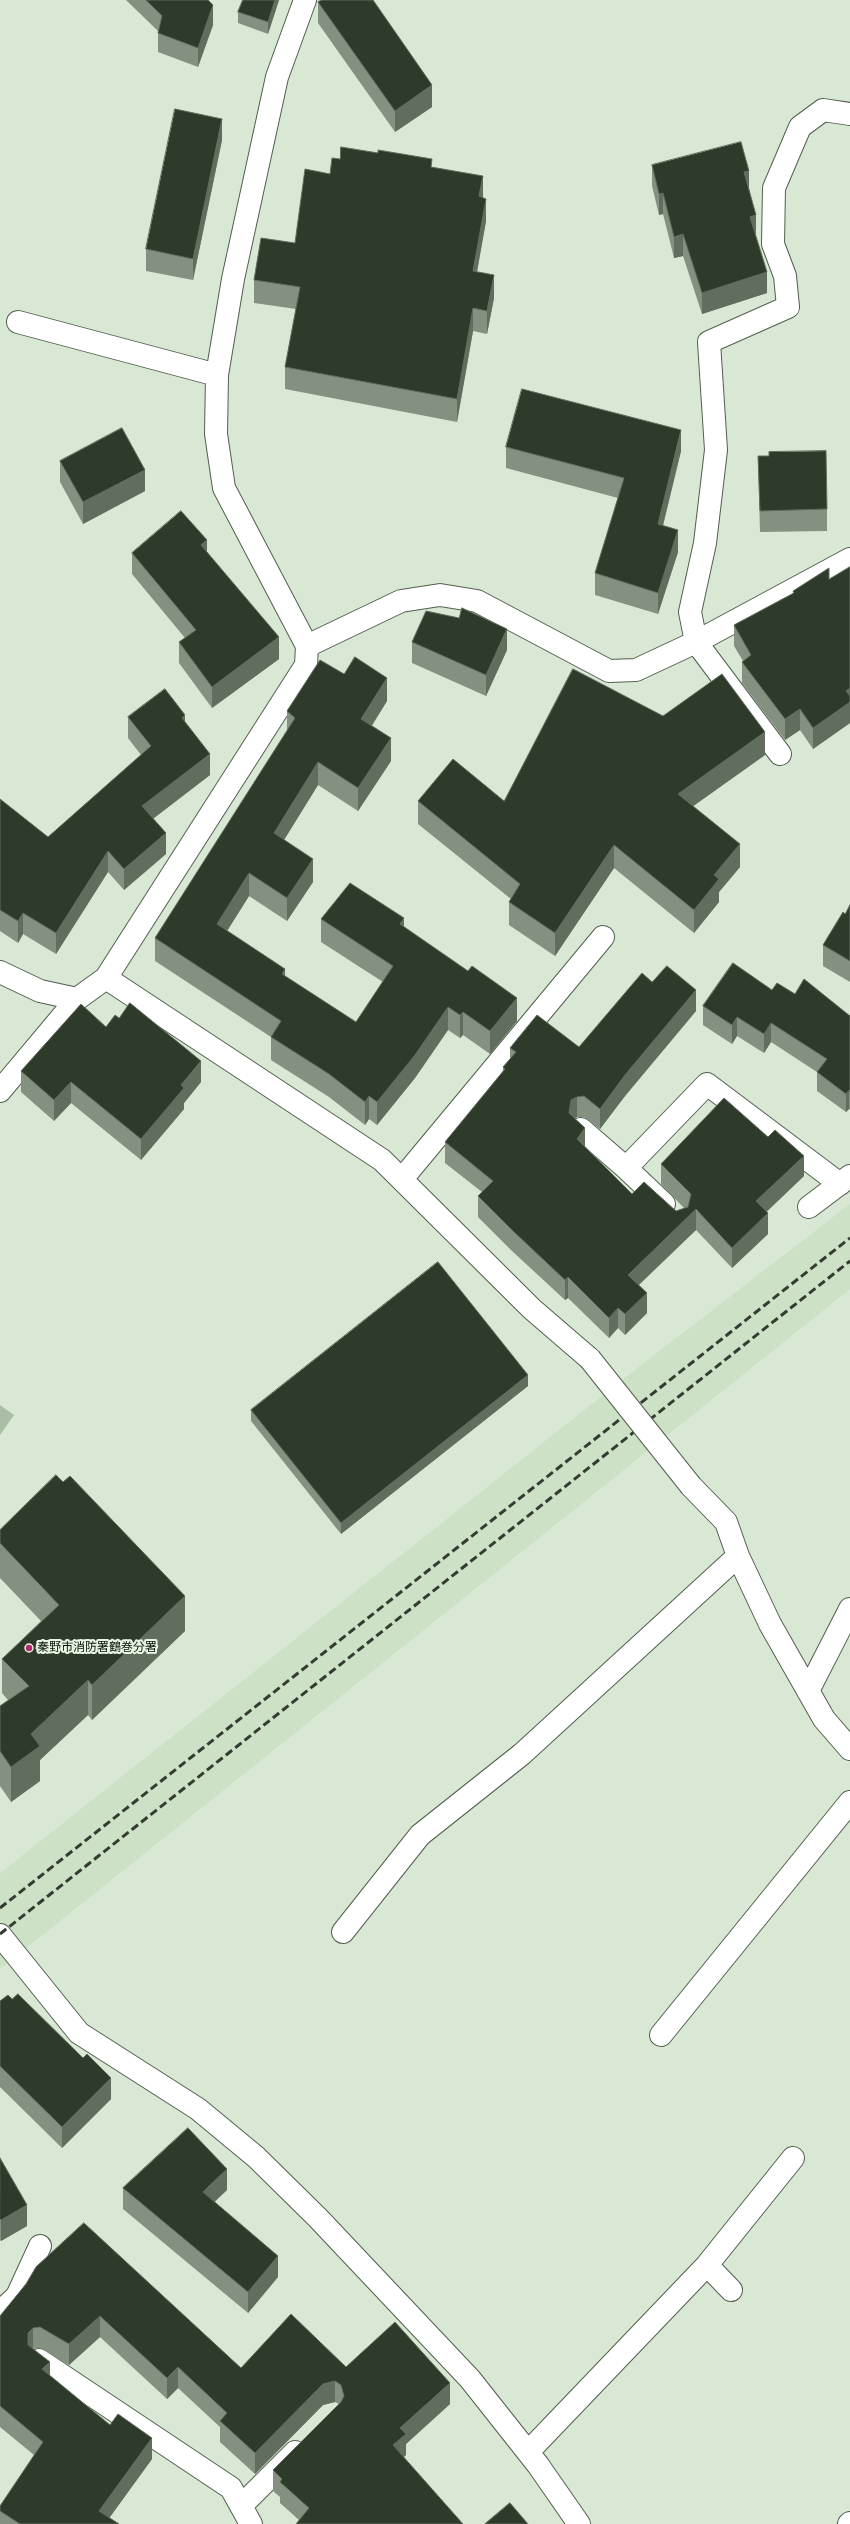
<!DOCTYPE html>
<meta charset="utf-8">
<style>
body{margin:0}
canvas{display:block;background:#d9e8d5}
</style>
<canvas width="850" height="2524"></canvas>
<script>
const c = document.querySelector('canvas').getContext('2d');
c.lineJoin = 'round';
function fillPath(path, color) { c.fillStyle = color; c.fill(path, 'evenodd'); }
function stroke(path, color, width, dash) { c.strokeStyle = color; c.lineWidth = width; c.lineCap = dash ? 'butt' : 'round'; c.setLineDash(dash || []); c.stroke(path); }
function write(font, color, halo, rows, align = 'center') {
  c.font = font + ' "PT Sans Narrow","Noto Sans JP",sans-serif'; c.lineWidth = 4; c.setLineDash([]); c.textBaseline = 'middle'; c.strokeStyle = halo; c.fillStyle = color; for (const [text, x, y, turn = 0] of rows) {
    c.save(); c.translate(x, y); c.rotate((+turn || 0) * Math.PI / 180); c.textAlign = isNaN(turn) ? turn : align; if (halo) c.strokeText(text, 0, 0); c.fillText(text, 0, 0); c.restore();
  }
}
const built = new Path2D(`
 M850,1204V1289L0,1969V1873L636,1369Z`);
const green = new Path2D(`
 M0,1405L14,1415L0,1435Z`);
const minor = new Path2D(`
 M18,322L217,375
 M307,646L401,601L440,595L477,601L609,671L636,670L696,642L850,559
 M780,754L696,642L690,612L705,543L716,450L709,342L788,307L785,276L773,244L774,188L800,127L823,110L850,114
 M0,972L40,991L77,999L106,978L306,665L307,646L224,488L216,434L217,375L233,279L277,77L305,0
 M106,978L382,1160L532,1309L590,1359
 M0,1091L77,999
 M581,1129L626,1168L707,1084L840,1184
 M626,1168L664,1204
 M402,1179L603,937
 M809,1207L850,1176
 M691,1486L726,1522L738,1556L770,1624L824,1719L850,1749
 M808,1691L850,1609
 M343,1932L420,1835L522,1754L738,1556
 M0,1935L79,2033L198,2109L256,2157L318,2218L470,2379L538,2465L579,2524
 M661,2035L850,1802
 M707,2265L731,2290
 M0,2312L17,2296L40,2246
 M39,2360L231,2488L251,2524
 M528,2452L707,2265L793,2158
 M241,2506L295,2452
 M849,2524L850,2523`);
const rail = new Path2D(`
 M0,1908L850,1238
 M0,1934L850,1261`);
const minorBridge = new Path2D(`
 M590,1359L691,1486`);
const wall = new Path2D(`
 M126,0H208L213,25L198,67L158,52V31Z
 M243,0H279L268,34L238,23V12Z
 M318,2L432,107L395,132L318,23Z
 M222,140L193,280L146,271V249Z
 M340,159L432,167L483,198L486,221L477,272L494,298L487,334L473,331L457,422L285,389V367L296,309L254,303V280L295,243L330,174Z
 M652,165L749,188L756,236L767,293L702,314L683,256L674,258L663,214L659,215L652,186Z
 M506,447L681,451L663,526L678,552L658,614L595,595V573L618,498L506,468Z
 M758,456L827,509V531L760,532Z
 M60,461L145,491L83,524L60,482Z
 M207,552L279,659L212,708L179,663V642L185,638L132,574V553Z
 M850,567V723L813,749L800,730L785,740L742,683V662L743,661L734,646V625L793,593V591L829,579Z
 M412,642L507,650L486,696L412,663Z
 M387,701L372,726L391,761L358,811L318,785L284,840L313,882L287,921L249,896L227,931L285,976L356,1022L383,982L321,942V919L404,927L517,1021L490,1054L463,1035L460,1038L448,1030L415,1078L377,1125L369,1119L365,1125L329,1097L271,1060V1037L155,961V938L287,732V711Z
 M663,716L765,755L693,806L740,867L719,892V902L694,933L614,868L555,956L509,925V902L511,899L418,824V801H504Z
 M128,717L185,722L210,775L153,819L166,854L124,890L108,872L56,954L23,934L18,943L0,931V799L48,837L141,755L128,738Z
 M850,905V982L823,966V945L845,914Z
 M652,982L696,1011L625,1096L600,1129L584,1117H577L575,1118L585,1146L632,1194L676,1211L684,1208L661,1184V1164L804,1176L766,1212L768,1234L732,1268L696,1230L639,1285L647,1313L625,1335L618,1328L609,1338L568,1298L565,1300L512,1251L478,1217V1196L482,1192L445,1163V1142L503,1071V1067L510,1059V1048L579,1047Z
 M772,990L795,994L850,1016V1110L849,1109L846,1112L817,1091V1072L771,1042L764,1053L737,1036L732,1044L703,1025V1006Z
 M106,1027L201,1082L184,1103V1109L141,1160L71,1103L54,1121L21,1092V1071Z
 M528,1386L341,1534L251,1421V1410Z
 M0,1530L185,1631L92,1720L88,1715L40,1760V1781L11,1802L0,1786V1706L8,1700L2,1693V1659L41,1621L0,1578Z
 M12,1999L83,2058L111,2099L62,2148L0,2087V2001Z
 M0,2158L27,2226L1,2241L0,2240Z
 M123,2188L227,2190L214,2202L278,2277L248,2313L123,2209Z
 M26,2284L241,2368L346,2367L450,2404L406,2444V2455L404,2457L299,2520L280,2503V2497L273,2491V2470L339,2404L335,2402L323,2405L255,2474L220,2442V2427L178,2388L167,2399L100,2337L69,2365L40,2348L33,2349L50,2376L110,2425L152,2459L109,2518L119,2524H0V2506L34,2455L0,2427V2316Z`);
const shadedWall = new Path2D(`
 M275,0H279L268,34V22Z
 M213,5V25L198,67V48Z
 M432,85V107L395,132V111Z
 M222,119V140L193,280V259Z
 M749,171V192L744,172Z
 M483,176V199L479,196Z
 M663,193V214L659,215V194Z
 M486,199V221L473,294V271Z
 M756,215V236L750,217Z
 M683,234V256L674,258V237Z
 M767,272V293L702,314V293Z
 M494,275V298L487,334V311Z
 M473,308V331L457,422V399Z
 M681,430V451L658,545V524Z
 M145,470V491L83,524V502Z
 M678,530V552L658,614V593Z
 M207,540V561L201,545Z
 M507,629V650L486,696V675Z
 M279,637V659L212,708V687Z
 M387,678V701L361,742V719Z
 M850,688V723L813,749V728L846,691Z
 M800,709V730L785,740V719Z
 M185,715V737L182,718Z
 M765,732V755L678,817V794Z
 M391,738V761L358,811V788Z
 M210,754V775L142,827V806Z
 M318,762V785L274,856V833Z
 M166,833V854L124,890V869Z
 M740,844V867L719,892V902L694,933V910L714,875Z
 M614,845V868L555,956V933Z
 M108,851V872L56,954V933Z
 M313,859V882L287,921V898Z
 M249,873V896L217,947V924Z
 M23,913V934L18,943V921Z
 M404,918V941L400,924Z
 M285,969V992L282,974Z
 M696,990V1011L625,1096L600,1129V1109L625,1075Z
 M517,998V1021L490,1054V1031Z
 M448,1007V1030L415,1078L377,1125V1102Z
 M463,1012V1035L460,1038V1015Z
 M737,1017V1036L732,1044V1025Z
 M771,1023V1042L764,1053V1034Z
 M201,1061V1082L184,1103V1109L141,1160V1139L181,1085Z
 M71,1082V1103L54,1121V1100Z
 M849,1090V1109L846,1112V1094Z
 M369,1096V1119L365,1125V1102Z
 M577,1097V1117L571,1121L569,1113L571,1100Z
 M585,1128V1149L577,1139Z
 M804,1156V1176L756,1222V1201Z
 M696,1209V1230L628,1295V1275Z
 M768,1213V1234L732,1268V1248Z
 M568,1277V1298L565,1300V1280Z
 M647,1293V1313L625,1335V1314Z
 M618,1308V1328L609,1338V1318Z
 M528,1375V1386L341,1534V1523Z
 M185,1596V1631L92,1720V1685Z
 M88,1680V1715L40,1760V1781L11,1802V1767L31,1734Z
 M111,2078V2099L62,2148V2127Z
 M227,2169V2190L203,2213V2192Z
 M27,2205V2226L1,2241V2220Z
 M278,2256V2277L248,2313V2292Z
 M100,2316V2337L69,2365V2344Z
 M33,2328V2349L28,2366V2333Z
 M50,2362V2383L42,2369Z
 M178,2367V2388L167,2399V2378Z
 M335,2381V2402L323,2405L255,2474V2453L323,2384Z
 M450,2383V2404L406,2444V2455L393,2466V2445L400,2428Z
 M152,2438V2459L105,2524L99,2511Z`);
const building = new Path2D(`
 M146,0H208L213,5L198,48L158,33L162,16Z
 M243,0H275L268,22L238,12Z
 M322,0H373L432,85L395,111L318,2Z
 M175,109L222,119L193,259L146,249Z
 M741,142L749,171L744,172L756,215L750,217L767,272L702,293L683,234L674,237L663,193L659,194L652,165Z
 M341,147L378,153V150L432,159L431,167L483,176L479,196L486,199L473,271L494,275L487,311L473,308L457,399L285,367L300,287L254,280L261,238L295,243L305,169L330,174L332,158L340,159Z
 M522,389L681,430L658,524L678,530L658,593L595,573L624,478L506,447Z
 M122,428L145,470L83,502L60,461Z
 M826,451L827,509L760,511L758,456H769V452Z
 M181,511L207,540L201,545L279,637L212,687L179,642L196,630L132,553Z
 M850,567V688L846,691L850,696V702L813,728L800,709L785,719L742,662L751,655L734,625L794,593L793,591L829,568V579Z
 M462,608L507,629L486,675L412,642L426,611L459,618Z
 M355,657L387,678L361,719L391,738L358,788L318,762L274,833L313,859L287,898L249,873L217,924L285,969L282,974L356,1022L393,966L321,919L350,883L404,918L400,924L468,971L472,966L517,998L490,1031L463,1012L460,1015L448,1007L415,1055L377,1102L369,1096L365,1102L329,1074L271,1037L281,1021L155,938L295,718L287,711L320,660L344,674Z
 M573,669L663,716L722,674L765,732L678,794L740,844L714,875L719,879L694,910L614,845L555,933L509,902L520,884L418,801L453,759L504,801Z
 M165,689L185,715L182,718L210,754L142,806L166,833L124,869L108,851L56,933L23,913L18,921L0,910V799L48,837L151,746L128,717Z
 M850,905V961L823,945L843,912L845,914Z
 M733,963L772,990L777,983L795,994L804,979L850,1016V1092L849,1090L846,1094L817,1072L827,1059L771,1023L764,1034L737,1017L732,1025L703,1006Z
 M667,966L696,990L625,1075L600,1109L584,1096L577,1097L571,1100L569,1113L585,1128L577,1139L632,1194L644,1182L676,1211L688,1207L691,1194L661,1164L724,1098L768,1137L775,1130L804,1156L756,1201L768,1213L732,1248L696,1209L628,1275L647,1293L625,1314L618,1308L609,1318L568,1277L565,1280L512,1230L478,1196L493,1181L445,1142L505,1069L503,1067L516,1052L510,1048L537,1015L579,1047L642,973L652,982Z
 M130,1003L201,1061L181,1085L184,1088L141,1139L71,1082L54,1100L21,1071L81,1004L106,1027L115,1015L119,1018Z
 M438,1262L528,1375L341,1523L251,1410Z
 M56,1475L63,1482L70,1476L185,1596L92,1685L88,1680L31,1734L40,1746L11,1767L0,1751V1706L29,1686L2,1659L59,1605L0,1543V1530Z
 M18,1994L83,2058L87,2054L111,2078L62,2127L0,2066V2001L8,1995L12,1999Z
 M188,2128L227,2169L203,2192L278,2256L248,2292L123,2188Z
 M0,2158L27,2205L1,2220L0,2219Z
 M84,2223L241,2368L291,2314L346,2367L395,2322L450,2383L400,2428L406,2434L393,2445L463,2524H296L309,2508L280,2482L282,2479L273,2470L341,2402L344,2396L341,2385L335,2381L323,2384L255,2453L220,2421L227,2413L178,2367L167,2378L100,2316L69,2344L40,2327L33,2328L28,2333V2345L50,2362L42,2369L110,2425L118,2414L152,2438L99,2511L119,2524H20L0,2511V2506L43,2442L0,2406V2316L26,2284L36,2267Z
 M510,2503L528,2524H485Z`);
const markers = [
 [29,1648,4,"#b12a6e"]
];
const poiNames = [
 ["秦野市消防署鶴巻分署",37,1648]
];
fillPath(built, '#cce1c6');
fillPath(green, '#aabea5');
stroke(minor, '#525f4e', 24);
stroke(minor, '#fff', 22);
stroke(rail, '#343b31', 3, [8, 4]);
stroke(minorBridge, '#525f4e', 24, []);
stroke(minorBridge, '#fff', 22);
fillPath(wall, '#849180');
fillPath(shadedWall, '#616e5d');
fillPath(building, '#2e3a2a');
stroke(building, '#616e5d', 1);
for (const [x, y, r, color] of markers) { const dot = new Path2D(); dot.arc(x, y, r, 0, 2 * Math.PI); c.fillStyle = color; c.fill(dot); stroke(dot, '#e6f6e2', 1.5); }
write('12px', '#0d120b', '#e6f6e2', poiNames, 'left');
</script>
